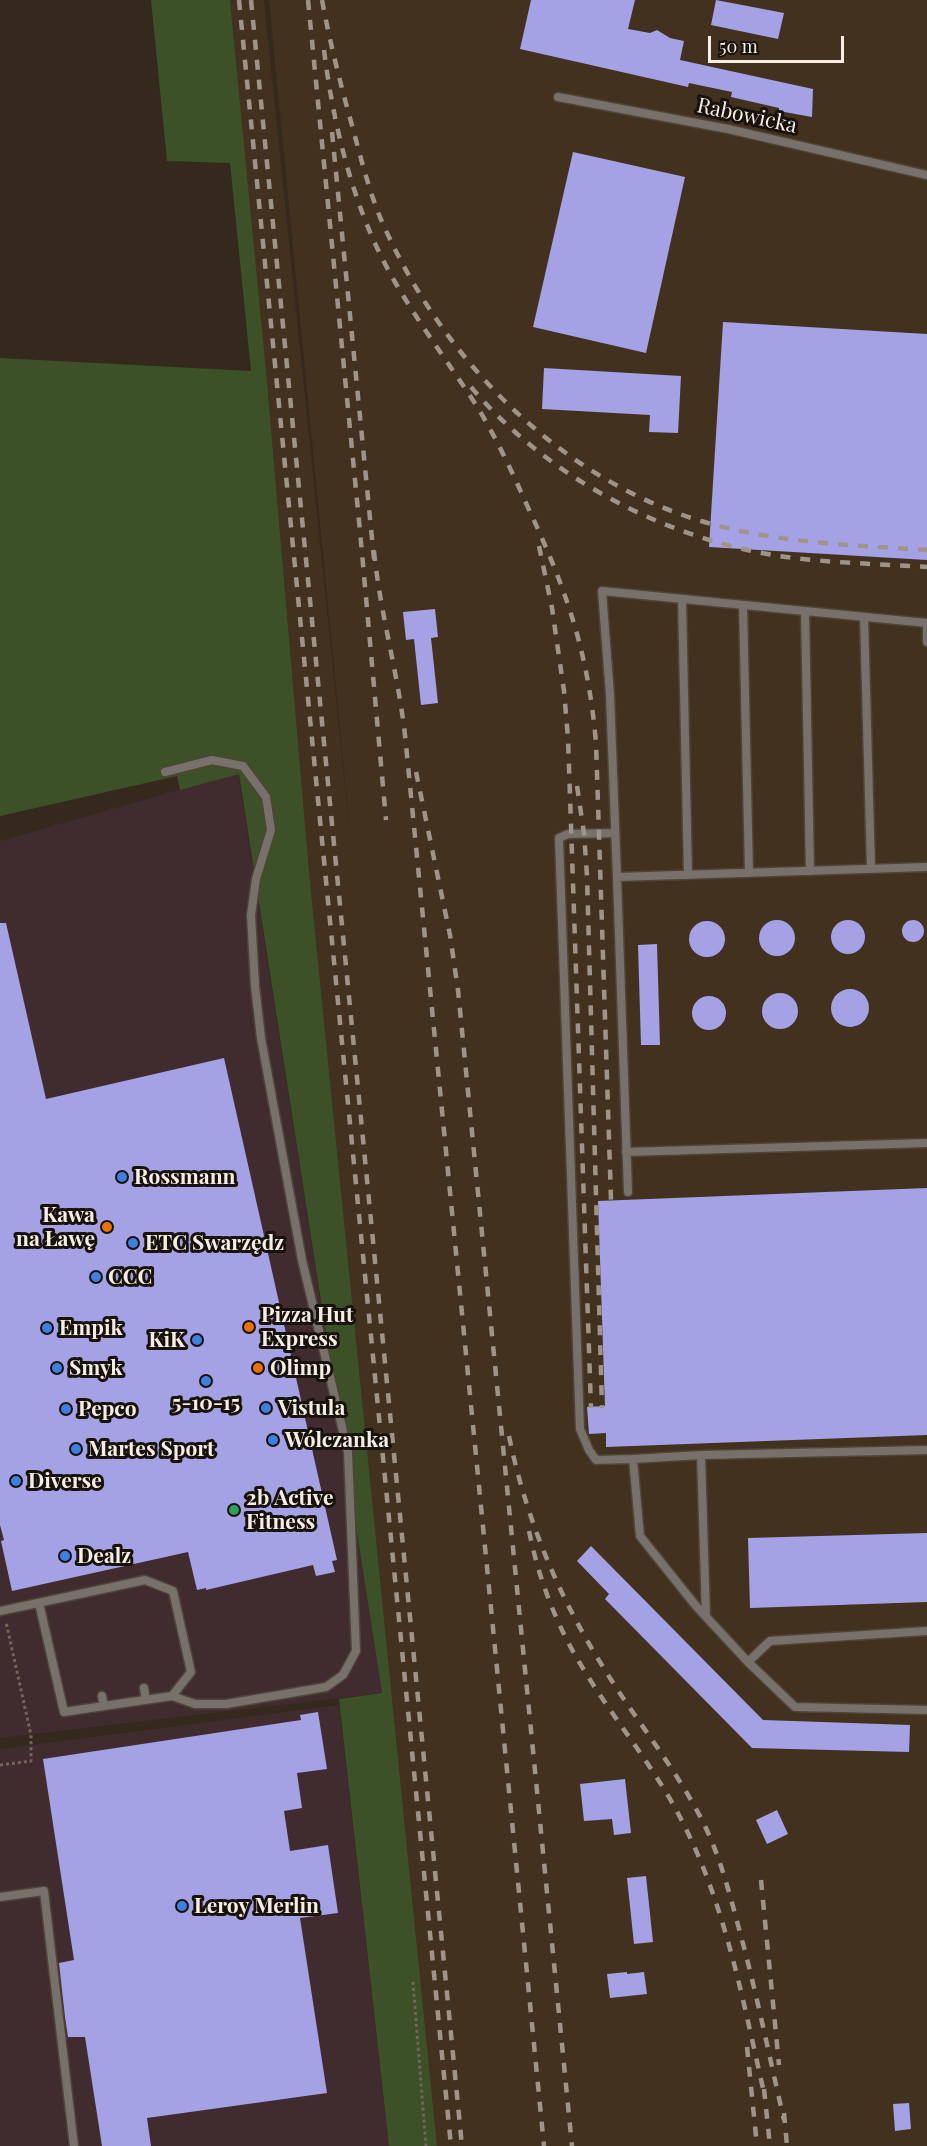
<!DOCTYPE html>
<meta charset="utf-8">
<style>
body{margin:0}
#map{position:relative;width:927px;height:2146px;overflow:hidden;background:#35281c;font-family:"Playfair Display",serif}
canvas{display:block}
.scale{position:absolute;left:708px;top:36px;width:136px;height:27px;box-sizing:border-box;border:3px solid #f6ede5;border-top:0;padding-left:8px;font-size:18px;line-height:21px;white-space:nowrap;color:#f6ede5;-webkit-text-stroke:4px #18120d;paint-order:stroke}
</style>
<div id="map">
<canvas width="927" height="2146"></canvas>
<div class="scale">50 m</div>
</div>
<script>
const c = document.querySelector('canvas').getContext('2d');
c.lineJoin = 'round';
function fillPath(path, color) { c.fillStyle = color; c.fill(path, 'evenodd'); }
function stroke(path, color, width, dash) { c.strokeStyle = color; c.lineWidth = width; c.lineCap = dash ? 'butt' : 'round'; c.setLineDash(dash || []); c.stroke(path); }
function write(font, color, halo, rows, align = 'center') {
  c.font = font + ' "Playfair Display",serif'; c.lineWidth = 6; c.setLineDash([]); c.textBaseline = 'middle'; c.strokeStyle = halo; c.fillStyle = color; for (const [text, x, y, turn = 0] of rows) {
    c.save(); c.translate(x, y); c.rotate((+turn || 0) * Math.PI / 180); c.textAlign = isNaN(turn) ? turn : align; if (halo) c.strokeText(text, 0, 0); c.fillText(text, 0, 0); c.restore();
  }
}
const commercial = new Path2D(`
 M238,773L382,1693L0,1738V841Z
 M339,1705L389,2146H0V1749Z`);
const built = new Path2D(`
 M230,0H264L354,873L269,0H927V2146H437L310,882L266,370Z`);
const green = new Path2D(`
 M151,0H230L266,370L310,882L437,2146H389L339,1699L382,1693L239,774L180,790L177,776L0,816V358L251,371L230,163L167,161Z`);
const building = new Path2D(`
 M531,0H635L628,29L650,33L657,30L670,38L684,41L680,60L813,89L812,117L779,111V108L731,97L732,92L689,83L688,87L520,49Z
 M716,0L784,13L778,39L711,25Z
 M573,152L685,177L646,353L533,327Z
 M723,322L927,334V560L709,547Z
 M544,368L681,376L678,433L649,432L650,415L542,409Z
 M435,609L438,637L431,638L438,703L421,705L414,639L406,640L403,612Z
 M902 931a11 11 0 1 1 22 0a11 11 0 1 1-22 0Z
 M759 938a18 18 0 1 1 36 0a18 18 0 1 1-36 0Z
 M831 937a17 17 0 1 1 34 0a17 17 0 1 1-34 0Z
 M689 939a18 18 0 1 1 36 0a18 18 0 1 1-36 0Z
 M0,923H6L46,1099L224,1058L337,1560L332,1561L335,1572L316,1576L313,1565L206,1590V1588L197,1590L188,1552L12,1591L1,1541L4,1540L0,1525Z
 M657,944L660,1045H641L638,945Z
 M831 1008a19 19 0 1 1 38 0a19 19 0 1 1-38 0Z
 M762 1011a18 18 0 1 1 36 0a18 18 0 1 1-36 0Z
 M692 1013a17 17 0 1 1 34 0a17 17 0 1 1-34 0Z
 M927,1188V1435L606,1447V1433L589,1434L587,1407L605,1406L598,1201Z
 M927,1533V1602L750,1608L748,1538Z
 M591,1546L763,1720L910,1725L909,1752L752,1748L605,1599L609,1594L577,1561Z
 M318,1712L327,1769L297,1773L302,1808L284,1811L290,1851L328,1845L338,1913L300,1918L327,2093L147,2118L151,2146H102L85,2037H68L65,2017L59,1963L74,1960L43,1759L301,1720L300,1715Z
 M625,1779L631,1833L614,1835L612,1819L584,1821L580,1784Z
 M777,1810L788,1834L767,1844L756,1820Z
 M646,1876L653,1942L634,1944L627,1878Z
 M627,1972V1974L644,1972L647,1994L610,1998L607,1974Z
 M909,2103L911,2129L895,2131L893,2104Z`);
const path = new Path2D(`
 M0,1765L31,1761V1735L6,1622
 M413,1982L426,2146`);
const lane = new Path2D(`
 M558,97L728,129L927,175
 M682,599L688,875
 M743,605L749,873
 M805,611L810,871
 M864,617L871,869
 M927,623L602,591L610,695L617,877L927,867
 M927,623V642
 M615,833L568,834L559,838L580,1429L589,1450L596,1460L633,1459
 M617,877L628,1192
 M626,1152L927,1143
 M927,1450L701,1455L633,1459L640,1536L696,1606L748,1662L770,1641L927,1631
 M701,1455L706,1616
 M39,1603L64,1712L104,1706
 M0,1611L145,1580L173,1591L191,1672L172,1696
 M748,1662L795,1707L927,1710
 M144,1688L146,1700
 M102,1696L104,1706L172,1696L195,1704H226L326,1687L343,1675L356,1651L348,1452L302,1260L261,1038L255,986L251,915L256,879L271,830L266,797L243,766L212,760L165,772
 M0,1897L44,1891L74,2146`);
const rail = new Path2D(`
 M239,0L451,2146
 M251,0L462,2146
 M308,0L360,531L386,820
 M322,0C330,43 341,86 353,129C363,166 372,203 389,237C450,366 562,479 701,521C774,543 852,545 927,550
 M324,50C332,114 347,180 373,239C400,300 442,352 478,408C496,438 511,469 525,501C565,586 588,649 596,743L611,1200
 M332,132L374,559
 M471,387C549,479 667,540 786,557C832,563 880,564 927,567
 M539,546L552,608L564,691L568,738L591,1408
 M374,551C380,613 398,673 405,735L544,2146
 M416,772L450,935L458,990L572,2146
 M577,786L584,833L587,876L602,1408
 M509,1436C525,1515 557,1593 600,1662C633,1717 674,1765 703,1822C719,1854 729,1891 738,1925C756,1990 769,2055 784,2120
 M529,1531C539,1580 557,1627 584,1670C616,1723 658,1771 685,1827C727,1911 744,2006 765,2097
 M761,1880L779,2065
 M747,2047L757,2146
 M764,2089L770,2146
 M784,2113L787,2146`);
const markers = [
 [122,1177,6,"#3f7fe0"],
 [107,1227,6,"#e8710a"],
 [133,1243,6,"#3f7fe0"],
 [96,1277,6,"#3f7fe0"],
 [249,1327,6,"#e8710a"],
 [47,1328,6,"#3f7fe0"],
 [197,1340,6,"#3f7fe0"],
 [57,1368,6,"#3f7fe0"],
 [258,1368,6,"#e8710a"],
 [206,1381,6,"#3f7fe0"],
 [266,1408,6,"#3f7fe0"],
 [66,1409,6,"#3f7fe0"],
 [273,1440,6,"#3f7fe0"],
 [76,1449,6,"#3f7fe0"],
 [16,1481,6,"#3f7fe0"],
 [234,1510,6,"#2e9e5b"],
 [65,1556,6,"#3f7fe0"],
 [182,1906,6,"#3f7fe0"]
];
const streetNames = [
 ["Rabowicka",747,116,12]
];
const poiNames = [
 ["Rossmann",134,1177],
 ["Kawa",95,1215,"right"],
 ["na Ławę",95,1239,"right"],
 ["ETC Swarzędz",145,1243],
 ["CCC",108,1277],
 ["Pizza Hut",261,1315],
 ["Express",261,1339],
 ["Empik",59,1328],
 ["KiK",185,1340,"right"],
 ["Smyk",69,1368],
 ["Olimp",270,1368],
 ["5-10-15",206,1403,"center"],
 ["Vistula",278,1408],
 ["Pepco",78,1409],
 ["Wólczanka",285,1440],
 ["Martes Sport",88,1449],
 ["Diverse",28,1481],
 ["2b Active",246,1498],
 ["Fitness",246,1522],
 ["Dealz",77,1556],
 ["Leroy Merlin",194,1906]
];
fillPath(commercial, '#402c2e');
fillPath(built, '#43311f');
fillPath(green, '#3c5128');
fillPath(building, '#a5a1e5');
stroke(lane, '#504438', 11);
stroke(path, '#72665b', 3, [3, 3]);
stroke(lane, '#78706b', 8);
stroke(rail, '#9f948a', 4.5, [10, 10]);
for (const [x, y, r, color] of markers) { const dot = new Path2D(); dot.arc(x, y, r, 0, 2 * Math.PI); c.fillStyle = color; c.fill(dot); stroke(dot, '#18120d', 2); }
write('21px', '#f6ede5', '#18120d', streetNames);
write('bold 21px', '#f6ede5', '#18120d', poiNames, 'left');
</script>
